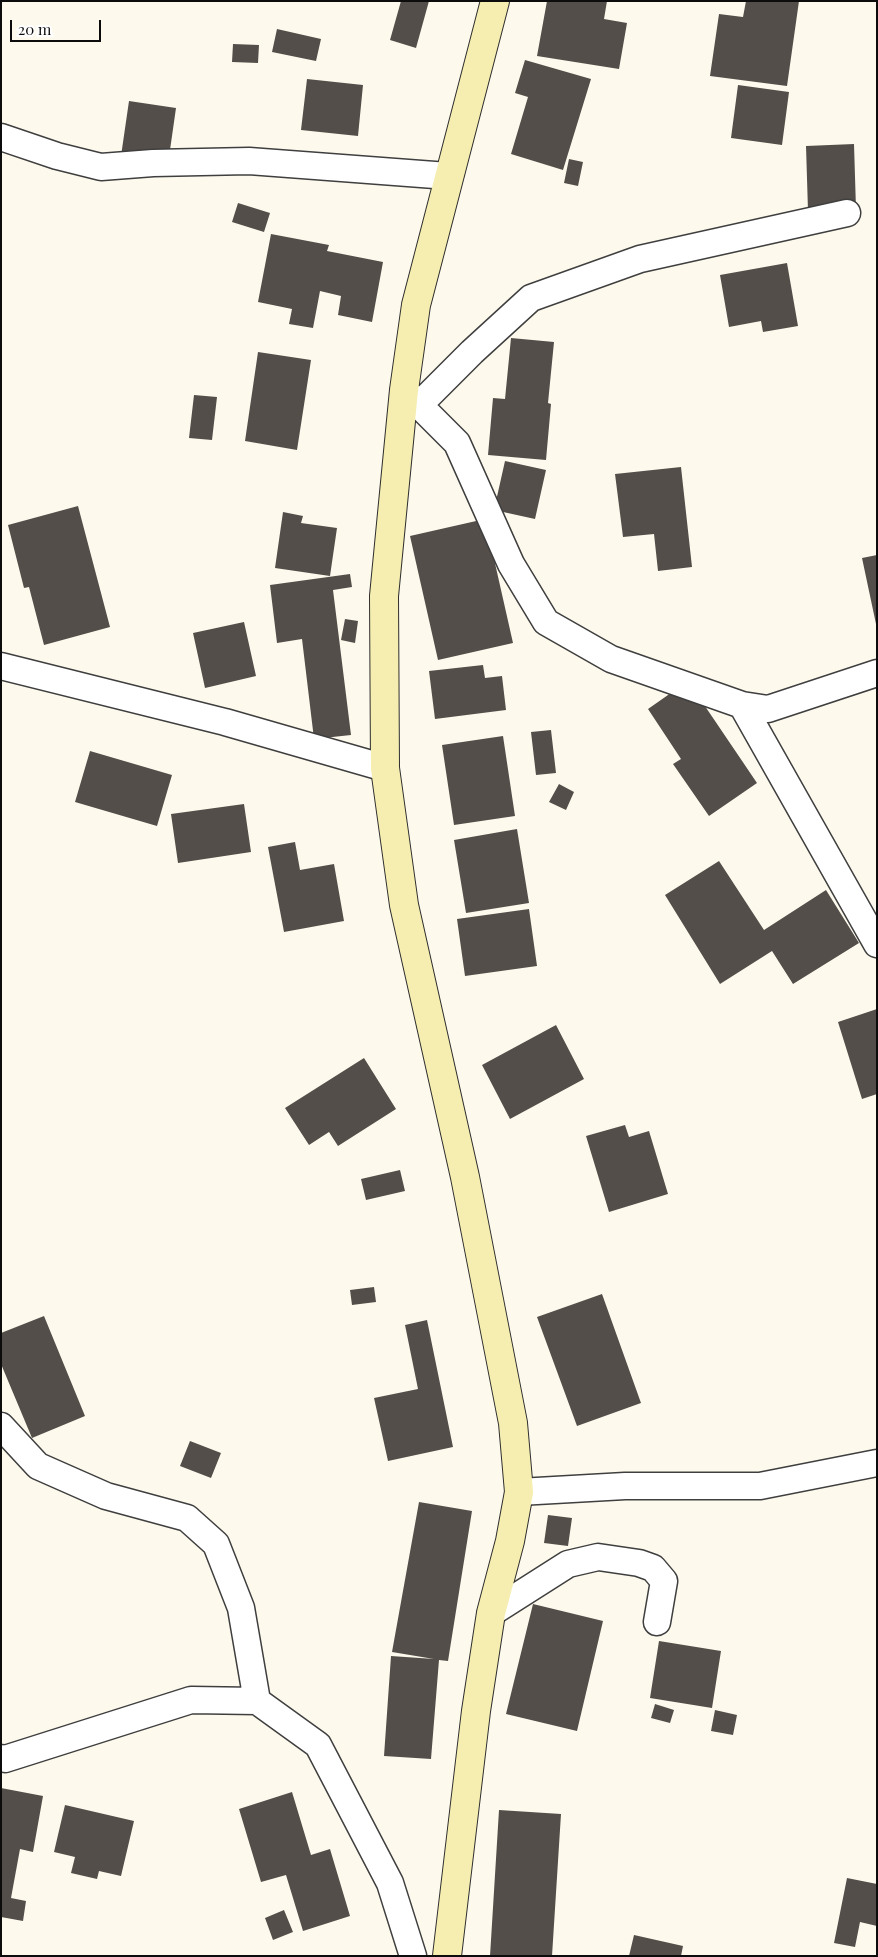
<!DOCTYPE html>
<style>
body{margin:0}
#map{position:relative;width:878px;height:1957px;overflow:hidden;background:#fdfaed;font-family:"Playfair Display",serif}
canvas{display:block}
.frame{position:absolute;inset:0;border:2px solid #0c0c0c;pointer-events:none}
.scale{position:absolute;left:10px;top:20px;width:91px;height:22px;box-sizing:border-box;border:2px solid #0c0c0c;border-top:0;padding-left:6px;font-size:15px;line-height:18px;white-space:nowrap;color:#0c0c0c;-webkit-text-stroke:4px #fff;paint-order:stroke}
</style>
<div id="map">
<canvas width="878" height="1957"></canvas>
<div class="frame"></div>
<div class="scale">20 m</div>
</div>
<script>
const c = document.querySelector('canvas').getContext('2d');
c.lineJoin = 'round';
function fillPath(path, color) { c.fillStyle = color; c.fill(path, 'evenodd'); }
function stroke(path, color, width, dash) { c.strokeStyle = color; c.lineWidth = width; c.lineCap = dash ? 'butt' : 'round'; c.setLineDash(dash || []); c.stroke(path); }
const building = new Path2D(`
 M401,1H429L416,48L390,40Z
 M547,1H607L604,19L627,23L619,69L537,56Z
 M746,1H799L787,86L710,76L719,14L743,17Z
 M277,29L321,39L316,61L272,52Z
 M233,44L259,45L258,63L232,62Z
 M525,60L591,79L563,170L511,154L528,97L515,93Z
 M307,79L363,85L358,136L301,130Z
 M738,85L789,92L782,145L731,138Z
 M129,101L176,108L168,164L121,156Z
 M854,144L856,209L808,211L806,146Z
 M569,159L583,162L578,186L564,183Z
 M238,203L270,213L264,232L232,222Z
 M271,234L329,245L327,251L383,262L372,322L338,315L341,296L320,291L313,328L289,324L292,309L258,302Z
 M787,263L798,326L763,332L761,321L729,327L720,275Z
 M511,338L554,342L548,403L551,404L546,460L488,455L493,398L505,399Z
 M258,352L311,360L297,450L245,441Z
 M194,395L217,397L212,440L189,438Z
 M505,461L546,470L535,519L494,510Z
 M681,467L692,567L658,571L654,534L623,537L615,474Z
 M78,506L110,627L44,645L29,587L24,588L8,525Z
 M283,512L303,516L301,523L337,528L330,576L275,568Z
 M485,519L513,643L438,660L410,536Z
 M877,555V624H876L862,558Z
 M350,574L352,587L333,590L351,735L314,739L302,639L277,643L270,585Z
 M345,619L358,621L355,643L341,640Z
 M244,622L256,676L205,688L193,633Z
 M483,665L485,678L502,676L506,710L435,719L429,671Z
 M688,681L757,783L709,816L673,764L681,759L648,709Z
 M551,730L556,773L536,775L531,732Z
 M503,736L515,816L454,825L442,745Z
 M90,751L172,775L157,826L75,802Z
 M559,784L574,792L566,810L549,802Z
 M244,804L251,852L178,863L171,814Z
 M517,829L529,903L466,913L454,840Z
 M295,842L300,870L334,864L344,921L284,932L268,847Z
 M719,861L764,930L826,890L859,943L793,984L772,951L720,984L665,895Z
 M529,909L537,966L465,976L457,919Z
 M877,1009V1094L862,1099L838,1022Z
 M556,1025L584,1079L510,1119L482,1065Z
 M364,1058L396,1109L338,1146L329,1132L309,1145L285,1108Z
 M625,1125L629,1137L649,1131L668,1194L609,1212L586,1136Z
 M400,1170L405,1191L366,1200L361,1179Z
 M374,1287L376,1302L352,1305L350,1290Z
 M602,1294L641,1403L577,1426L537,1317Z
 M44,1316L85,1416L32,1438L1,1364V1333Z
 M427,1320L453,1447L388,1461L374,1398L418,1389L405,1325Z
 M190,1441L221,1453L211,1478L180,1466Z
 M419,1502L472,1511L448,1661L439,1660L431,1759L384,1756L391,1656L434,1659L392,1652Z
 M548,1515L572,1518L568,1546L544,1543Z
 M533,1604L603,1621L577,1731L506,1714Z
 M659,1641L721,1651L712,1708L650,1698Z
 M655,1704L674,1710L670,1723L651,1718Z
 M715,1710L737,1715L733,1735L711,1731Z
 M1,1788L43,1796L33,1852L20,1849L11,1898L26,1901L23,1921L1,1917Z
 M292,1792L311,1855L330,1849L350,1916L303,1931L286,1875L261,1882L239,1809Z
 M65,1805L134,1821L121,1876L99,1871L97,1879L71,1873L75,1857L54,1852Z
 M499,1810L561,1814L552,1956H490Z
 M847,1878L877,1884V1926L860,1922L855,1947L834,1943Z
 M284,1910L293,1932L273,1940L265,1918Z
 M634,1935L683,1946L681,1956H629Z`);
const minor = new Path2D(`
 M1,137L57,156L101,167L153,163L249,161L448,176
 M404,390L457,443L511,564L546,622L611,659L742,705L768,709L877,673
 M419,405L472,352L531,298L640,259L847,213
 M1,666L225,722L385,768
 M742,705L877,944
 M1,1426L38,1466L106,1496L187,1518L216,1544L241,1608L257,1701
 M519,1492L625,1486H760L877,1463
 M491,1613L568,1564L598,1557L639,1563L653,1568L664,1581L657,1622
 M1,1758L5,1759L191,1700L257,1701L318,1745L390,1883L413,1956`);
const secondary = new Path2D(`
 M447,1956L476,1711L491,1613L510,1541L519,1492L513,1423L465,1177L404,905L385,768L384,596L404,390L416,305L495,1`);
fillPath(building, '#544e4a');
stroke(minor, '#3f3f3f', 29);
stroke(secondary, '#2e2e2e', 30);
stroke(minor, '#fff', 26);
stroke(secondary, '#f6eeb0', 28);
</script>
